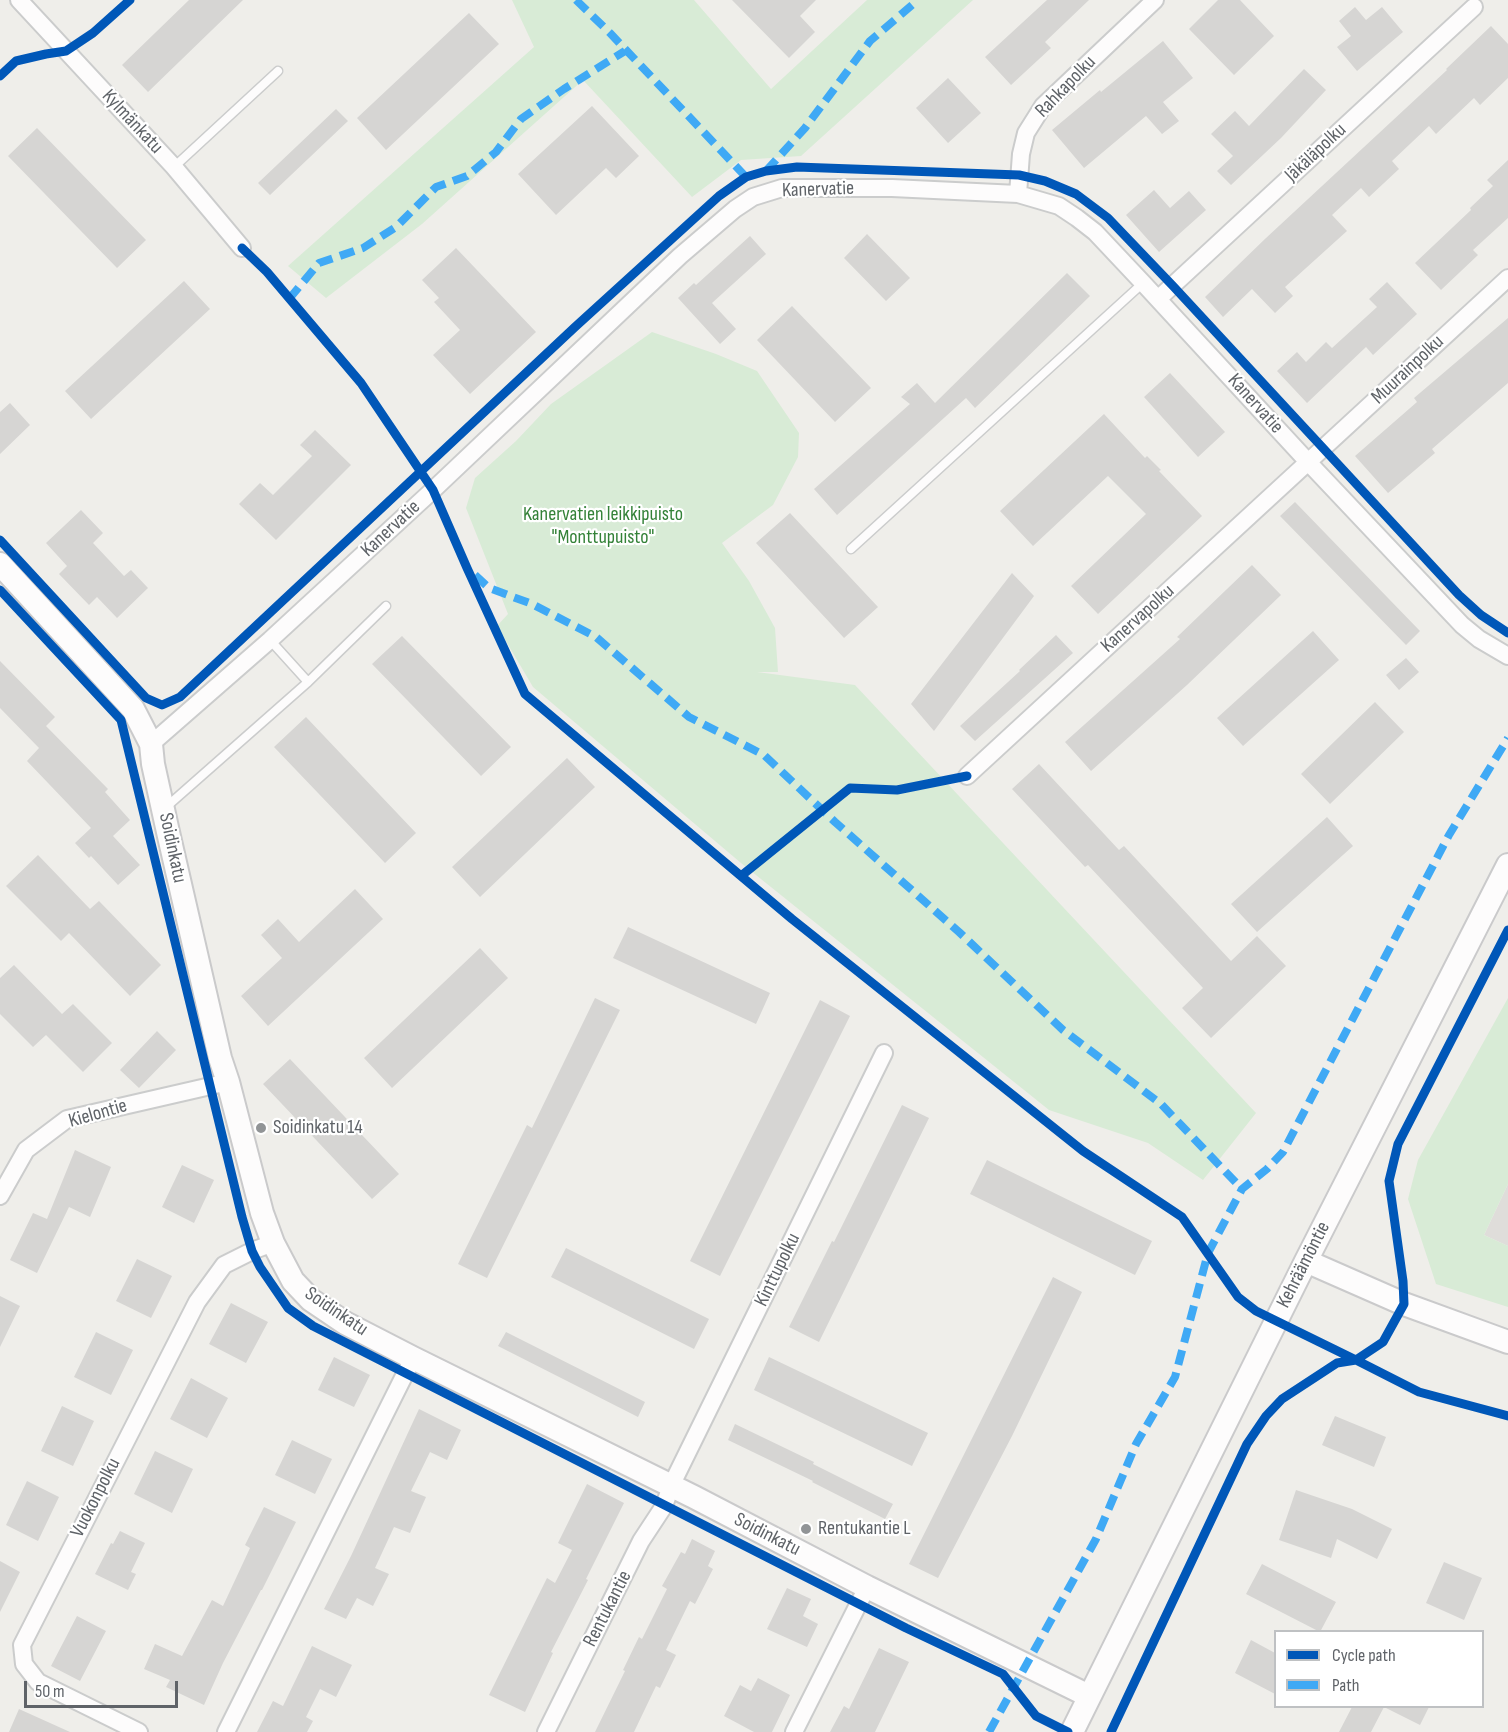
<!DOCTYPE html>
<meta charset="utf-8">
<style>
body{margin:0}
#map{position:relative;width:1508px;height:1732px;overflow:hidden;background:#efeeea;font-family:"Sofia Sans Condensed",sans-serif}
canvas{display:block}
.legend{position:absolute;left:1274px;top:1630px;width:210px;height:78px;box-sizing:border-box;background:#fff;border:2px solid #bfc1c3;margin:0;padding:8px 10px;list-style:none;font-size:18px;color:#5f6368}
.legend li{display:flex;align-items:center;gap:12px;height:30px}
.legend b{width:30px;border:2px solid #bfc1c3}
.scale{position:absolute;left:24px;top:1681px;width:154px;height:27px;box-sizing:border-box;border:3px solid #5f6368;border-top:0;padding-left:8px;font-size:18px;line-height:21px;white-space:nowrap;color:#5f6368;-webkit-text-stroke:4px #fff;paint-order:stroke}
</style>
<div id="map">
<canvas width="1508" height="1732"></canvas>
<ul class="legend">
<li><b style="height:8px;background:#0057b8"></b>Cycle path</li>
<li><b style="height:8px;background:#3fa9f5"></b>Path</li>
</ul>
<div class="scale">50 m</div>
</div>
<script>
const c = document.querySelector('canvas').getContext('2d');
c.lineJoin = 'round';
function fillPath(path, color) { c.fillStyle = color; c.fill(path, 'evenodd'); }
function stroke(path, color, width, dash) { c.strokeStyle = color; c.lineWidth = width; c.lineCap = dash ? 'butt' : 'round'; c.setLineDash(dash || []); c.stroke(path); }
function write(font, color, halo, rows, align = 'center') {
  c.font = font + ' "Sofia Sans Condensed",sans-serif'; c.lineWidth = 4.5; c.setLineDash([]); c.textBaseline = 'middle'; c.strokeStyle = halo; c.fillStyle = color; for (const [text, x, y, turn = 0] of rows) {
    c.save(); c.translate(x, y); c.rotate((+turn || 0) * Math.PI / 180); c.textAlign = isNaN(turn) ? turn : align; if (halo) c.strokeText(text, 0, 0); c.fillText(text, 0, 0); c.restore();
  }
}
const industrial = new Path2D(`
 M1508,1184V1246L1484,1235Z`);
const green = new Path2D(`
 M512,0H694L771,89L867,0H973L801,156L741,160L692,197L583,80L422,224L326,298L288,266L534,47Z
 M652,332L716,354L757,371L799,433L798,457L773,505L722,543L749,581L775,628L778,672H757L855,685L1256,1113L1203,1180L1148,1143L1049,1110L741,863L533,687L497,626L508,614L466,508L475,478L516,441L551,404Z
 M1508,998V1184L1484,1235L1508,1246V1307L1436,1284L1408,1199L1418,1160Z`);
const building = new Path2D(`
 M189,0H243L148,92L122,65Z
 M732,0H816L800,16L815,32L789,58Z
 M1047,0H1089L1045,42L1051,48L1011,85L985,57Z
 M1218,0H1240L1274,36L1234,75L1189,29Z
 M1355,7L1366,20L1382,7L1403,32L1357,71L1337,47L1351,36L1339,21Z
 M469,13L499,44L386,150L357,118Z
 M1491,26L1508,44V78L1480,105L1474,98L1436,134L1429,126L1392,161L1399,169L1369,197L1361,188L1332,215L1347,231L1285,287L1293,296L1275,313L1252,289L1223,317L1205,297L1266,238L1447,70L1446,69Z
 M1163,41L1193,78L1163,102L1179,121L1162,134L1146,116L1084,168L1052,130L1100,90L1101,92Z
 M1304,69L1326,90L1281,138L1231,185L1217,171L1233,156L1211,134L1235,111L1249,126Z
 M948,78L981,113L948,143L916,108Z
 M592,106L639,156L616,178L606,168L556,215L518,174Z
 M336,109L348,121L270,195L258,183Z
 M37,128L146,240L117,268L8,156Z
 M1508,160V218L1473,250L1478,255L1441,290L1415,263L1471,210L1470,208L1493,186L1487,180Z
 M1154,190L1170,208L1189,191L1206,210L1159,252L1126,215Z
 M867,234L910,278L886,301L844,258Z
 M750,236L766,254L712,303L736,329L720,344L678,298L694,283L696,285Z
 M456,248L536,332L470,394L433,355L460,330L434,302L439,298L422,280Z
 M1067,273L1090,296L975,408L966,398L837,515L814,489L910,404L901,397L917,383L935,403Z
 M184,281L210,309L91,419L65,391Z
 M1387,282L1417,314L1373,355L1366,347L1307,403L1277,371L1297,352L1306,362L1326,342L1332,348L1377,307L1369,299Z
 M792,306L871,388L835,422L757,340Z
 M1508,318V383L1432,449L1435,453L1388,493L1355,456L1417,402L1414,398Z
 M1170,373L1225,432L1198,457L1144,397Z
 M10,403L30,425L0,454V412Z
 M1104,414L1145,458L1147,456L1161,470L1159,471L1202,516L1098,614L1071,586L1146,514L1108,476L1033,546L1000,511Z
 M315,430L351,465L276,540L239,504L260,483L273,495L312,456L300,445Z
 M1295,502L1420,631L1406,645L1280,516Z
 M81,510L103,533L93,543L124,576L131,570L148,588L117,618L97,597L89,605L59,574L67,566L46,543Z
 M790,513L878,607L844,638L756,543Z
 M1252,565L1281,595L1187,685L1091,771L1065,742L1180,639L1177,637Z
 M1012,573L1034,596L934,731L911,704Z
 M1313,631L1339,660L1243,746L1217,718Z
 M1056,635L1073,653L975,741L960,726L1020,671L1019,670Z
 M402,636L511,747L481,776L372,664Z
 M1406,658L1419,672L1399,690L1386,675Z
 M0,661L55,717L46,726L108,789L105,792L130,820L113,836L140,865L118,885L91,856L89,858L75,843L91,828L27,761L39,748L0,708Z
 M1375,702L1404,732L1330,804L1301,774Z
 M306,717L416,833L385,863L274,747Z
 M567,758L595,787L480,897L452,867Z
 M1039,764L1119,850L1124,846L1231,961L1257,936L1286,966L1211,1038L1182,1008L1203,988L1088,865L1085,867L1012,789Z
 M1327,817L1353,846L1257,932L1231,904Z
 M38,855L90,909L99,901L161,965L130,996L69,933L61,941L6,886Z
 M355,889L383,919L268,1026L241,996L282,958L261,935L278,919L299,942Z
 M628,927L770,993L756,1024L613,958Z
 M480,948L508,978L392,1088L364,1058Z
 M14,965L62,1014L73,1004L112,1043L83,1072L46,1035L33,1047L0,1014V978Z
 M595,998L620,1010L487,1278L458,1264L527,1125L532,1128Z
 M820,1000L850,1016L720,1276L690,1261Z
 M157,1031L176,1050L139,1088L120,1070Z
 M290,1059L399,1174L372,1199L263,1084Z
 M902,1105L929,1118L819,1342L789,1327L832,1241L834,1242Z
 M75,1150L111,1167L90,1217L69,1207L37,1273L10,1260L33,1213L47,1219Z
 M987,1160L1152,1241L1135,1275L970,1194Z
 M182,1165L214,1180L194,1223L162,1207Z
 M566,1248L709,1319L694,1349L551,1277Z
 M137,1259L172,1276L151,1318L116,1301Z
 M1053,1277L1082,1292L1012,1436L938,1578L909,1564Z
 M0,1296L20,1306L0,1347Z
 M231,1303L268,1322L246,1363L209,1344Z
 M96,1332L133,1350L111,1395L74,1377Z
 M506,1332L645,1402L638,1417L498,1346Z
 M334,1357L370,1375L354,1407L318,1390Z
 M769,1357L928,1433L912,1466L754,1390Z
 M191,1378L228,1398L207,1438L170,1419Z
 M62,1406L94,1421L73,1466L41,1451Z
 M419,1409L461,1430L447,1460L430,1452L411,1491L426,1497L410,1533L394,1527L375,1568L389,1574L373,1606L357,1598L346,1619L324,1609L351,1556Z
 M1335,1416L1386,1437L1374,1467L1322,1445Z
 M735,1424L814,1462L813,1464L893,1504L885,1519L812,1482L813,1481L728,1440Z
 M292,1440L332,1459L315,1494L275,1475Z
 M155,1451L193,1469L172,1513L134,1494Z
 M27,1481L59,1497L38,1541L6,1525Z
 M587,1484L624,1503L586,1579L588,1580L551,1652L553,1653L525,1712L489,1695L547,1578L555,1583L572,1550L558,1543Z
 M1296,1490L1352,1509L1392,1529L1377,1559L1337,1539L1331,1558L1279,1540Z
 M264,1507L296,1522L262,1590H261L223,1663L204,1705L166,1687L170,1680L144,1669L155,1644L182,1656L212,1600L223,1606L250,1548L245,1545Z
 M120,1531L145,1543L131,1572L136,1574L128,1590L95,1574L111,1543L113,1544Z
 M692,1539L715,1551L708,1566L713,1569L695,1604L690,1601L666,1650L676,1655L660,1688L656,1686L634,1732H595L625,1671L623,1670L639,1637L642,1639L667,1589L662,1586L681,1552L685,1554Z
 M0,1561L20,1572L0,1612Z
 M1444,1562L1482,1578L1464,1620L1426,1603Z
 M1262,1564L1336,1602L1320,1632L1246,1594Z
 M787,1588L811,1599L803,1616L818,1624L807,1647L767,1629Z
 M77,1616L106,1631L80,1681L51,1666Z
 M1251,1640L1275,1653V1694L1235,1673Z
 M312,1646L352,1665L336,1697L320,1689L306,1717L313,1721L307,1732H257L273,1701L283,1706Z
 M879,1648L909,1662L875,1732H830L844,1706L849,1709Z
 M758,1678L790,1695L772,1732H754L724,1716L740,1685L751,1691Z
 M1352,1707H1429L1420,1725L1384,1707L1371,1732H1339Z
 M19,1709L70,1732H9Z`);
const lane = new Path2D(`
 M174,167L278,71
 M851,549L1143,283
 M270,640L308,682
 M165,808L308,682L386,606`);
const street = new Path2D(`
 M19,0L174,167L242,248
 M1018,194L1021,154L1026,133L1043,106L1155,0
 M1158,299L1474,7
 M151,744L270,640L433,490L680,256L735,209L753,197L782,188H892L1018,194L1059,206L1077,218L1095,232L1143,283L1309,463L1462,625L1479,639L1508,656
 M967,776L1508,278
 M0,1196L26,1150L67,1119L228,1082
 M139,1732L38,1682L24,1664L22,1645L197,1302L224,1265L252,1251L273,1243
 M226,1732L413,1358
 M546,1732L641,1541L664,1506L671,1486L884,1053
 M794,1732L867,1587`);
const secondary = new Path2D(`
 M0,564L133,709L151,744L153,764L168,832L220,1058L228,1082L262,1213L273,1243L293,1281L311,1300L345,1323L413,1358L694,1497L867,1587L1089,1696
 M1306,1261L1404,1304L1508,1342
 M1072,1732L1306,1261L1508,865`);
const quiet = new Path2D(`
 M576,0L610,33L746,177
 M766,171L805,128L870,41L918,0
 M289,299L319,263L363,248L396,227L436,187L467,176L496,152L521,119L564,89L625,51
 M475,575L489,588L532,604L596,637L689,717L764,755L835,822L959,932L1063,1030L1161,1104L1242,1189
 M989,1732L1096,1539L1136,1444L1175,1377L1208,1253L1242,1189L1267,1169L1283,1152L1449,835L1508,738`);
const cycleway = new Path2D(`
 M0,76L16,61L46,54L66,51L93,33L130,0
 M242,248L267,272L361,383L433,490L467,568L525,694L792,919L1083,1151L1182,1217L1238,1297L1256,1311L1356,1360L1419,1392L1508,1416
 M0,540L146,698L162,705L180,697L575,327L719,196L746,177L766,171L797,167L1019,175L1045,181L1076,194L1108,218L1173,286L1459,595L1481,615L1508,633
 M0,590L121,720L242,1217L252,1251L260,1267L288,1308L313,1326L906,1628L1003,1674L1036,1716L1068,1732
 M741,876L850,788L897,790L967,776
 M1111,1732L1247,1444L1266,1416L1282,1399L1337,1363L1356,1360L1383,1342L1404,1304L1403,1281L1389,1181L1398,1144L1508,930`);
const markers = [
 [261,1128,6,"#919496"],
 [806,1529,6,"#919496"]
];
const streetNames = [
 ["Rahkapolku",1066,87,-46],
 ["Kylmänkatu",132,122,47],
 ["Jäkäläpolku",1316,153,-43],
 ["Kanervatie",818,190,-2],
 ["Muurainpolku",1408,370,-43],
 ["Kanervatie",1255,404,48],
 ["Kanervatie",391,529,-43],
 ["Kanervapolku",1138,619,-42],
 ["Soidinkatu",172,848,78],
 ["Kielontie",98,1114,-16],
 ["Kehräämöntie",1304,1265,-63],
 ["Kinttupolku",778,1270,-64],
 ["Soidinkatu",336,1312,34],
 ["Vuokonpolku",96,1498,-63],
 ["Soidinkatu",767,1535,27],
 ["Rentukantie",608,1609,-63]
];
const parkNames = [
 ["Kanervatien leikkipuisto",603,515],
 ["\"Monttupuisto\"",603,538]
];
const poiNames = [
 ["Soidinkatu 14",273,1128],
 ["Rentukantie L",818,1529]
];
fillPath(industrial, '#dfddda');
fillPath(green, '#d8ebd6');
fillPath(building, '#d6d5d3');
stroke(lane, '#cbcccc', 11);
stroke(street, '#cbcccc', 20);
stroke(secondary, '#cacacb', 26);
stroke(lane, '#fdfcfc', 8);
stroke(street, '#fdfcfc', 16);
stroke(secondary, '#fdfcfc', 22);
stroke(quiet, '#3fa9f5', 8, [15, 8]);
stroke(cycleway, '#0057b8', 9);
for (const [x, y, r, color] of markers) { const dot = new Path2D(); dot.arc(x, y, r, 0, 2 * Math.PI); c.fillStyle = color; c.fill(dot); stroke(dot, '#fff', 2); }
write('20px', '#5f6368', '#fff', streetNames);
write('20px', '#348238', '#fff', parkNames);
write('20px', '#5f6368', '#fff', poiNames, 'left');
</script>
